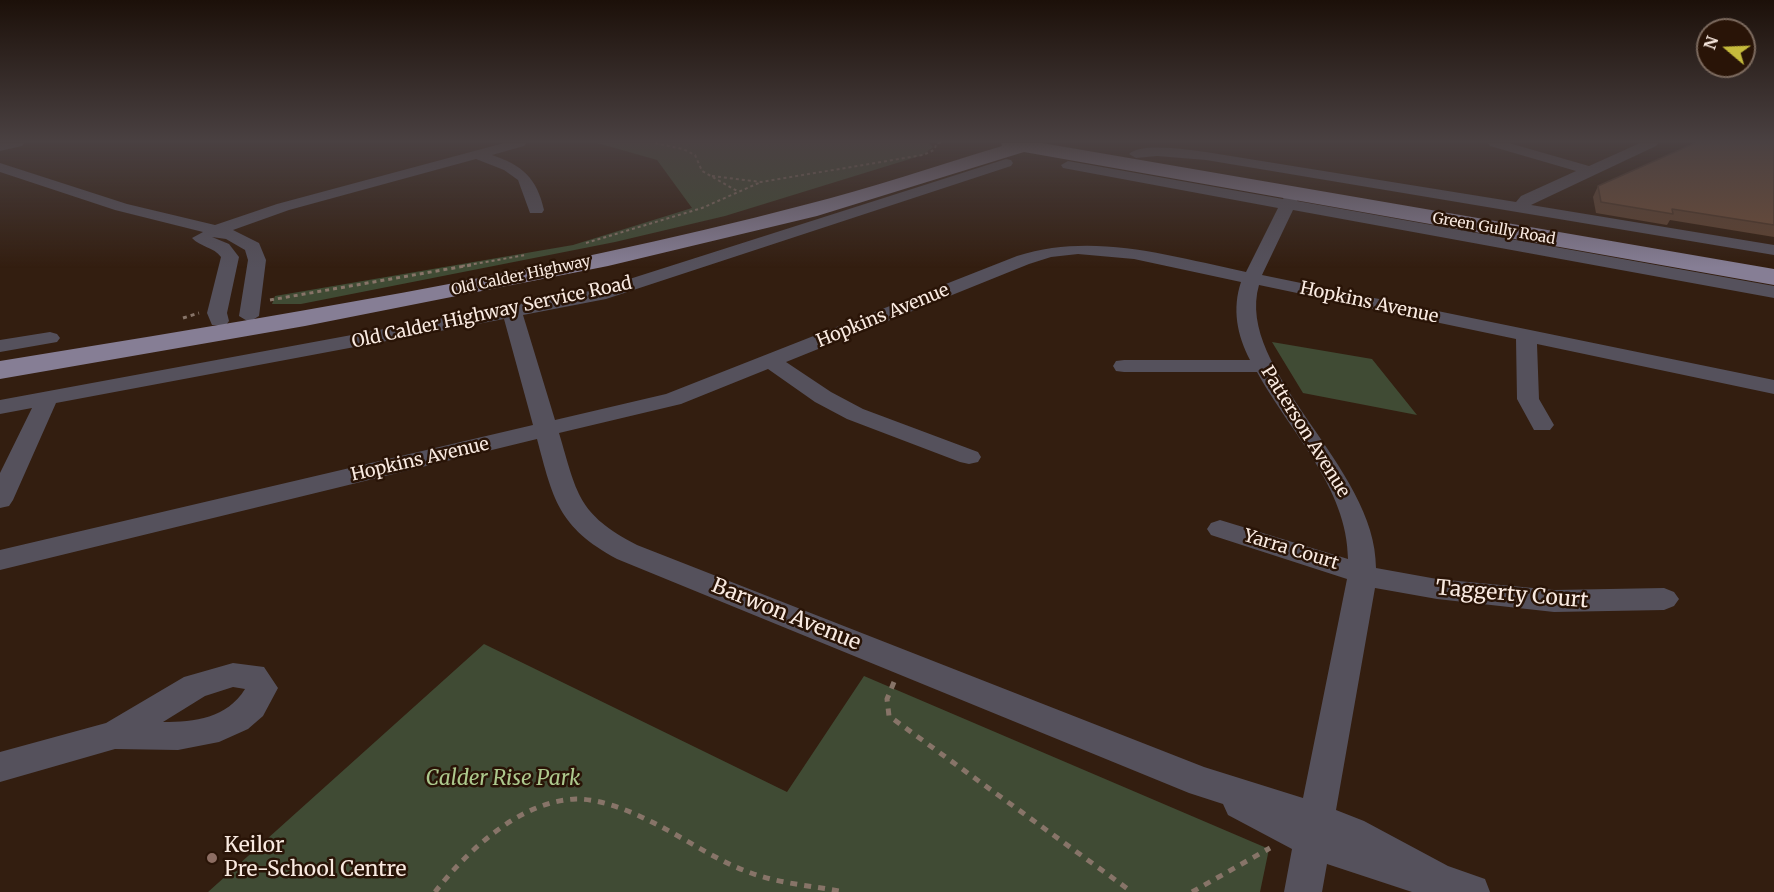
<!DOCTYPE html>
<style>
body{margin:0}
#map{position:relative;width:1774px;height:892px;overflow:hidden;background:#331e10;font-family:Merriweather,serif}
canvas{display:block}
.north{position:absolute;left:1696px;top:18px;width:60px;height:60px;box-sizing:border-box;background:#291407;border:2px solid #7c6a5e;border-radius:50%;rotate:289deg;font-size:16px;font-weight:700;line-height:24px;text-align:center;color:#f9eae1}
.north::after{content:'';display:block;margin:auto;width:21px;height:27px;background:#c6bb3c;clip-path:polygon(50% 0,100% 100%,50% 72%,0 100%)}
</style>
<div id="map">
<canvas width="1774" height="892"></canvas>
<div class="north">N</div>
</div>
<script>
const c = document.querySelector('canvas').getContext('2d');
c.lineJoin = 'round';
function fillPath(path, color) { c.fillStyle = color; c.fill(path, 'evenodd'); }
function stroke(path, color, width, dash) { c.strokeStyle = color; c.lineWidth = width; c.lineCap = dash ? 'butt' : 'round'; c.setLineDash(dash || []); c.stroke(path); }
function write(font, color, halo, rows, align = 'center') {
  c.font = font + ' Merriweather,serif'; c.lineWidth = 5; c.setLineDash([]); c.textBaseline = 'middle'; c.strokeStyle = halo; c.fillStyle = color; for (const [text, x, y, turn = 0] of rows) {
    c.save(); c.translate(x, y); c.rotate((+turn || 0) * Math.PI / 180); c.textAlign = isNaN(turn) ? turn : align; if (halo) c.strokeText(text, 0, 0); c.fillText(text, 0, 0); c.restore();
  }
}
const green = new Path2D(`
 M597,143H929L933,147L923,155L725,216L615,242L301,304H272L275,296L573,245L692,208L657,160Z
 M1272,342L1372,359L1417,415L1303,393Z
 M484,644L787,792L864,676L1269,849L1260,892H208Z`);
const pathFar2 = new Path2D(`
 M655,143L683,149L695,155L702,171L739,192
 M712,176L761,182L923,155L934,150L937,143H943
 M586,243L702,208L761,182
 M462,266L526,255`);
const pathFar1 = new Path2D(`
 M270,300L471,265
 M183,318L199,313`);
const path = new Path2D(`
 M894,682L887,699L889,716L1132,892
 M435,892C467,851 520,801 576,799C602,799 630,811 654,823C686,839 717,861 751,873C781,884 814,886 845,892
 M1192,892L1270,848`);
const street = new Path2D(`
 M0,143H24L22,146L0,151Z
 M504,143H526L524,146L492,155C522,165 537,178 544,210L542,213H530L518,180L504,170L476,159L289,210L233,230L259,243L266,260L259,316L249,322L239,316L248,260L245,250L226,239L212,237L229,244L239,257L227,313L229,321L226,325H212L207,313L221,257C214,247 200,247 192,238L203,232L115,210L0,172V163L127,204L215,225L277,204Z
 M1488,143H1509L1589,166L1640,143H1658L1656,146L1531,205L1774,245V255L1206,160L1157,156L1136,158L1129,154C1141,142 1189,150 1206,152L1516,202L1521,196L1576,171L1490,146Z
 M1006,159L1011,160L1013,163L1011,166L606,299L523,315L555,420L666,394L1017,256C1094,232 1169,256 1246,272L1278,208L1063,168L1061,165L1068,161L1283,199L1287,190L1293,188L1301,193L1297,201L1774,286V298L1293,210L1262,275L1774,380V394L1537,344L1539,399L1554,425L1550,430H1534L1517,399L1516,339L1259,285C1234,371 1377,467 1376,568L1437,579L1554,590L1664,588L1674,592L1679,599L1674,606L1664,610L1554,612L1437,599L1375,588L1336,810L1364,821L1448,866L1485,879L1490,892H1412L1327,864L1322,892H1284L1292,849L1228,815L1223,804L1189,793L617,559C558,527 553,499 537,439L0,570V550L533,425L504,319L56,403L13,500L9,506L0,508V473L32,408L0,414V400L595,290ZM1078,254L1134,259L1241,282C1232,309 1237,335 1250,360H1124L1116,361L1113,366L1116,371L1124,372H1257C1289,431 1348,488 1348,559L1220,520L1211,523L1207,529L1211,535L1347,579L1303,798L1204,767L637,545C577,514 577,493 559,433L681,404L768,369L815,402L847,419L960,462L969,464L978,462L981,457L978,452L863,409L831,392L786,362L1029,264L1051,257Z
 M50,332L57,334L60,338L57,342L0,352V340Z
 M233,663L264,667L278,688L263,716L248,729L219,742L178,750L115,749L0,782V752L106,723L184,677ZM233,687L245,689C227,718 195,722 163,722L205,696Z`);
const primary = new Path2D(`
 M1001,143H1042L1774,269V285L1024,152L817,216L608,266L305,326L0,379V361C269,317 540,274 804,205C871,188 936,166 1002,146Z`);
const wall = new Path2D(`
 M1774,143V237L1670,220L1667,225L1596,213L1593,197L1598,186Z`);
const building = new Path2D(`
 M1695,143H1774V225L1672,209L1673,214L1601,202L1598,186Z`);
const markers = [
 [212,858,6,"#8d6e63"]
];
const farStreetnames = [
 ["Green Gully Road",1494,229,10],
 ["Old Calder Highway",521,276,-12]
];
const streetNames = [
 ["Hopkins Avenue",1369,303,12],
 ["Old Calder Highway Service Road",492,313,-12],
 ["Hopkins Avenue",883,316,-22],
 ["Patterson Avenue",1305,432,58],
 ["Hopkins Avenue",420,460,-13],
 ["Yarra Court",1291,550,17]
];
const nearStreetnames = [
 ["Taggerty Court",1512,595,5],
 ["Barwon Avenue",786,615,22]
];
const nearParknames = [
 ["Calder Rise Park",503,779]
];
const nearPoinames = [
 ["Keilor",224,846],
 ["Pre-School Centre",224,870]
];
fillPath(green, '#404b34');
stroke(pathFar2, '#877468', 2, [3, 3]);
stroke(pathFar1, '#877468', 3, [4, 4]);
stroke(path, '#877468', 5, [7, 7]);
fillPath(street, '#55515c');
fillPath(primary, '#867e95');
fillPath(wall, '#5f4230');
fillPath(building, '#6f4d38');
stroke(building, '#4e3627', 1.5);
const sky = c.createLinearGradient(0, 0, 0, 268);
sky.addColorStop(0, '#1c1009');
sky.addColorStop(0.53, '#4a4142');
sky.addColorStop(1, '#4a414200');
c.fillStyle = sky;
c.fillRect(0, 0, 1774, 268);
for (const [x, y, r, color] of markers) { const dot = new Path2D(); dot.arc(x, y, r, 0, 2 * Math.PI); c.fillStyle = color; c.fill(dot); stroke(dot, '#291407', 2); }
write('15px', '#f9eae1', '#291407', farStreetnames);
write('18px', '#f9eae1', '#291407', streetNames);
write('21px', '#f9eae1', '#291407', nearStreetnames);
write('italic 21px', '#adc98d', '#291407', nearParknames);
write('21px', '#f9eae1', '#291407', nearPoinames, 'left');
</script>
